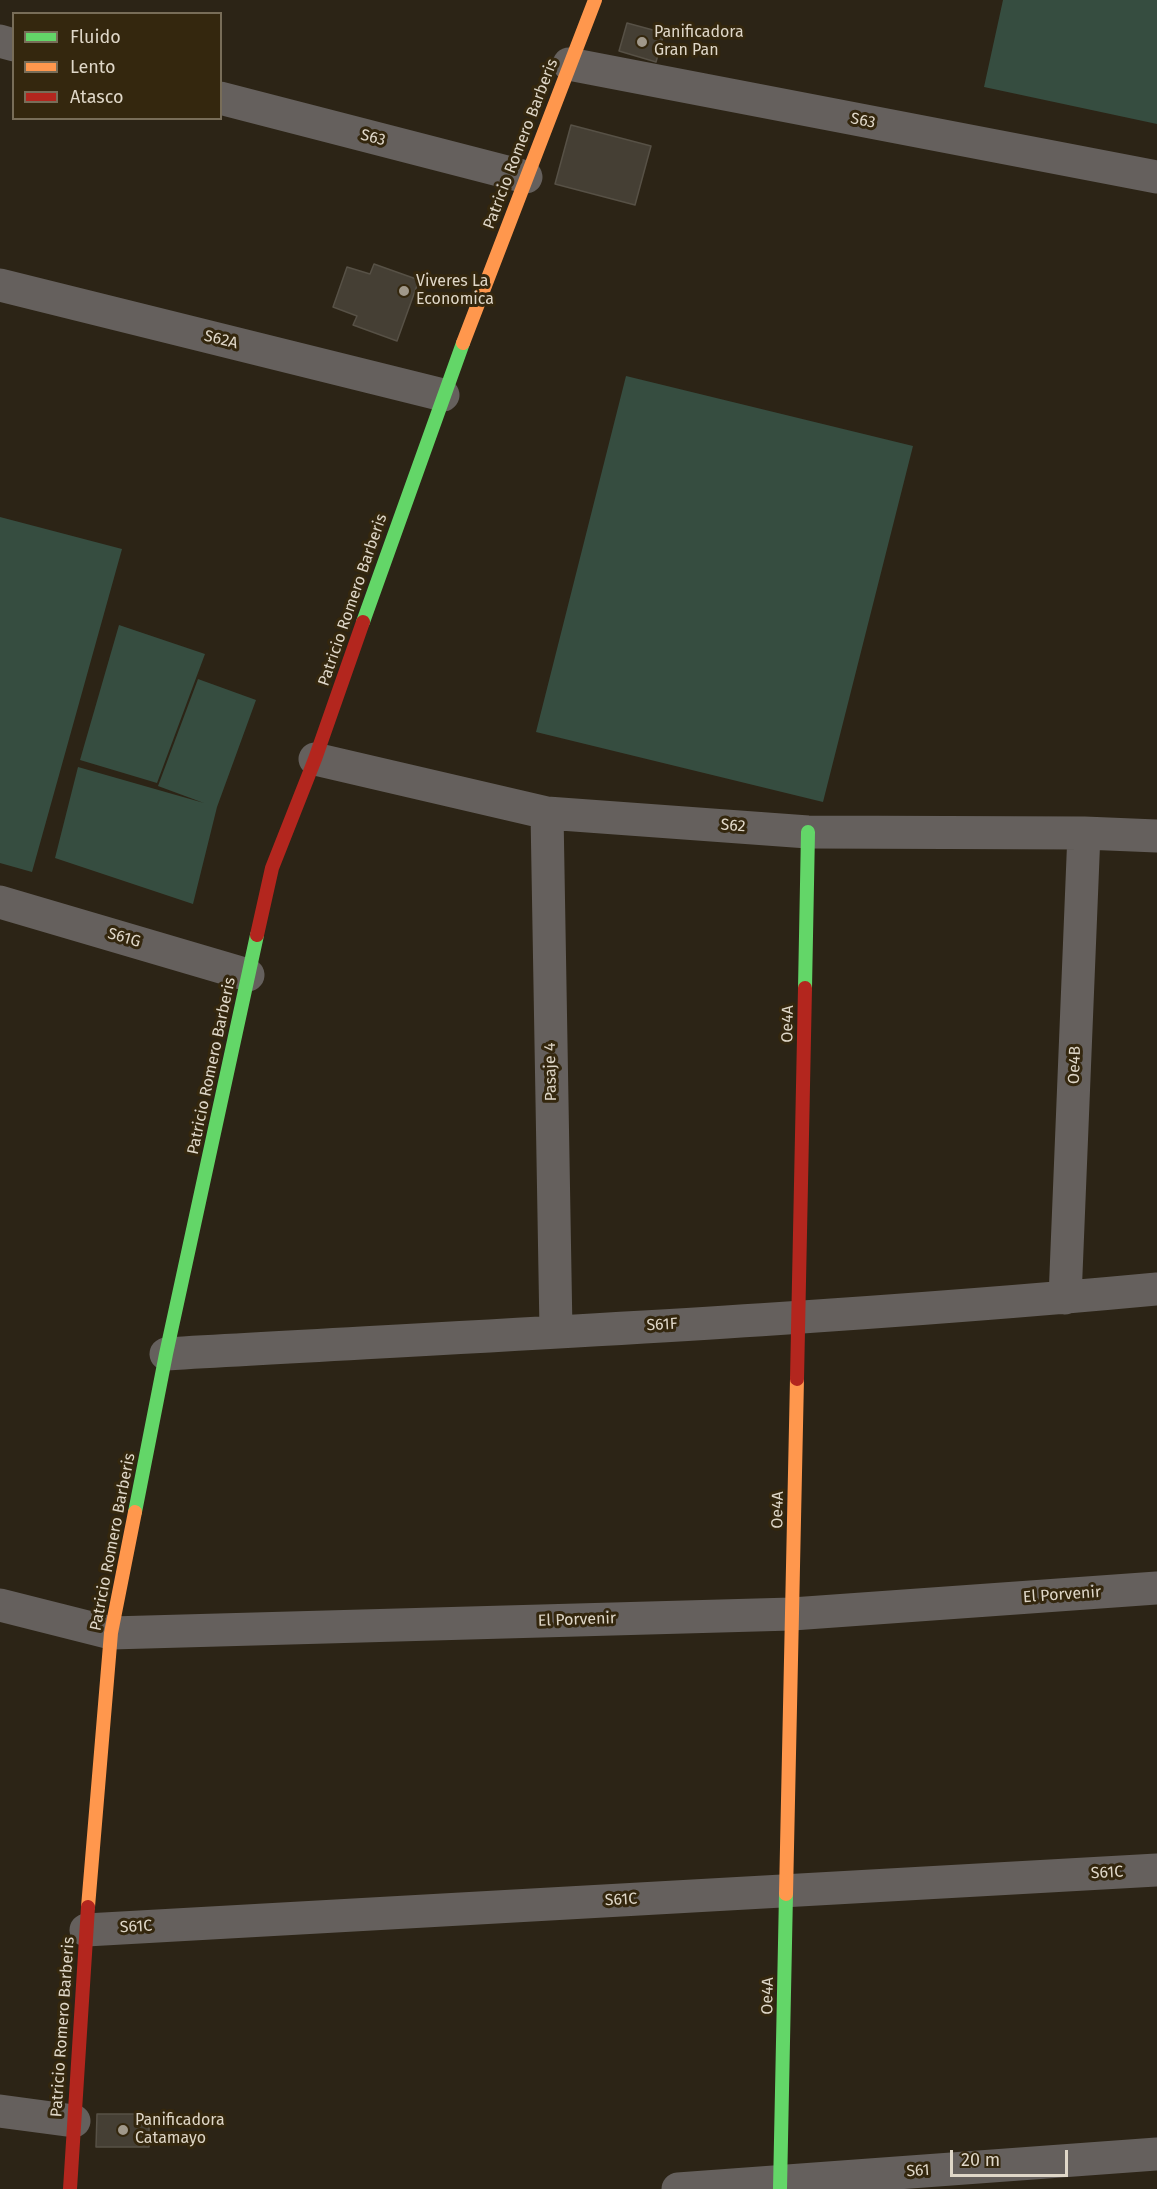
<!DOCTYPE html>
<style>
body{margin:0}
#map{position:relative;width:1157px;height:2189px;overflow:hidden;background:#2c2416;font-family:"Fira Sans",sans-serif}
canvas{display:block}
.legend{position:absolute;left:12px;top:12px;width:210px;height:108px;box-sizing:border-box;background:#34270e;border:2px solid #786d58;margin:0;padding:8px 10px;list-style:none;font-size:18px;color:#dfd7c8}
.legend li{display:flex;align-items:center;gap:12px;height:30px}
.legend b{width:30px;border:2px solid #786d58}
.scale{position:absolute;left:950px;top:2150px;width:118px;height:27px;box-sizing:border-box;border:3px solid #dfd7c8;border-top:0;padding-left:8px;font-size:18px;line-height:21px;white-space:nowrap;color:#dfd7c8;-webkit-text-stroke:4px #34270e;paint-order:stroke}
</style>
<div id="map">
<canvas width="1157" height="2189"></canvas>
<ul class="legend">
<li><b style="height:8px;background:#63d668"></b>Fluido</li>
<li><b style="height:8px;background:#ff974d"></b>Lento</li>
<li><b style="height:8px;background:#b3261e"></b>Atasco</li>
</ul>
<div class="scale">20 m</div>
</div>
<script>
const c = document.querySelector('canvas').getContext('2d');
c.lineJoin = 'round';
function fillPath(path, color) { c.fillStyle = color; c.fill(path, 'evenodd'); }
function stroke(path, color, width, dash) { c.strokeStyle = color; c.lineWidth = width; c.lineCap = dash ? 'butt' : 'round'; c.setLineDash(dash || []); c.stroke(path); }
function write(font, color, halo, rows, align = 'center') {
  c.font = font + ' "Fira Sans",sans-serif'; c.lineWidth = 6; c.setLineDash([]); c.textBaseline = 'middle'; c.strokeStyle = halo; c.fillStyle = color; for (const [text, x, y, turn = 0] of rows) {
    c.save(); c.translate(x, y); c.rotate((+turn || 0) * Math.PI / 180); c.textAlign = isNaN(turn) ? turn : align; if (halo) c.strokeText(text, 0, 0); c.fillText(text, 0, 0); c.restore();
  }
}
const green = new Path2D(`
 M1003,0H1157V124L984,87Z
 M626,376L913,446L823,802L536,732Z
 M0,517L122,549L32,872L0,863Z
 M119,625L205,654L157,783L80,760Z
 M198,679L256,700L217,807L193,904L55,858L78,767L204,803L158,786Z`);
const building = new Path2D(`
 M627,23L664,33L656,62L619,51Z
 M571,125L651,146L635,205L555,184Z
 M374,264L419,280L397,341L353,325L357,316L333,307L347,267L370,274Z
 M97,2114H149V2147H96Z`);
const street = new Path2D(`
 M0,41L14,45
 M569,64L1157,177
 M220,98L526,177
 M0,285L443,395
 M315,759L547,813L808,832L1084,833L1157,836
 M547,813L556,1331
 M0,902L248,975
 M1065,1298L1084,833
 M166,1354C496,1335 827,1320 1157,1289
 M0,1605L111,1633L792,1614L1157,1588
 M86,1930L1157,1870
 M0,2111L74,2121
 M678,2189L1157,2154`);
const fast = new Path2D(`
 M363,622L463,343
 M805,988L808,832
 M135,1512L166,1354L257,935
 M780,2189L786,1894`);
const slow = new Path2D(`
 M463,343L595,0
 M786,1894L797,1379
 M88,1907L111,1633L135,1512`);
const jam = new Path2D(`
 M257,935L272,868L315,759L363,622
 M797,1379L805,988
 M70,2189L88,1907`);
const markers = [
 [642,42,6,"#a0988a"],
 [404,291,6,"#a0988a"],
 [123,2130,6,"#a0988a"]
];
const poiNames = [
 ["Panificadora",654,33],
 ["Gran Pan",654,51],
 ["Viveres La",416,282],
 ["Economica",416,300],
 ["Panificadora",135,2121],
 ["Catamayo",135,2139]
];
const streetNames = [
 ["S63",863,121,11],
 ["S63",373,138,14],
 ["Patricio Romero Barberis",521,144,-69],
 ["S62A",221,340,14],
 ["Patricio Romero Barberis",353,600,-71],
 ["S62",733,826,4],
 ["S61G",124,938,16],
 ["Oe4A",788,1024,-89],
 ["Oe4B",1075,1065,-88],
 ["Patricio Romero Barberis",212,1066,-78],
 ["Pasaje 4",551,1072,-91],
 ["S61F",662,1325,-3],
 ["Oe4A",778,1510,-89],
 ["Patricio Romero Barberis",113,1542,-79],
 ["El Porvenir",1062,1595,-4],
 ["El Porvenir",577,1620,-2],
 ["S61C",1107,1873,-3],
 ["S61C",621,1900,-3],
 ["S61C",136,1927,-3],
 ["Oe4A",768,1996,-89],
 ["Patricio Romero Barberis",63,2027,-86],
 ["S61",918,2171,-4]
];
fillPath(green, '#364d40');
fillPath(building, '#453f34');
stroke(building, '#575146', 1.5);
stroke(street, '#65605d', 33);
stroke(fast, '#63d668', 14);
stroke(slow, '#ff974d', 14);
stroke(jam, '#b3261e', 14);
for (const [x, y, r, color] of markers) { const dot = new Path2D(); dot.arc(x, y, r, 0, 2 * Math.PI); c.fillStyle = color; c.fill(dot); stroke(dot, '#34270e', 2); }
write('16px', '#dfd7c8', '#34270e', poiNames, 'left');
write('16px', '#dfd7c8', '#34270e', streetNames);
</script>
